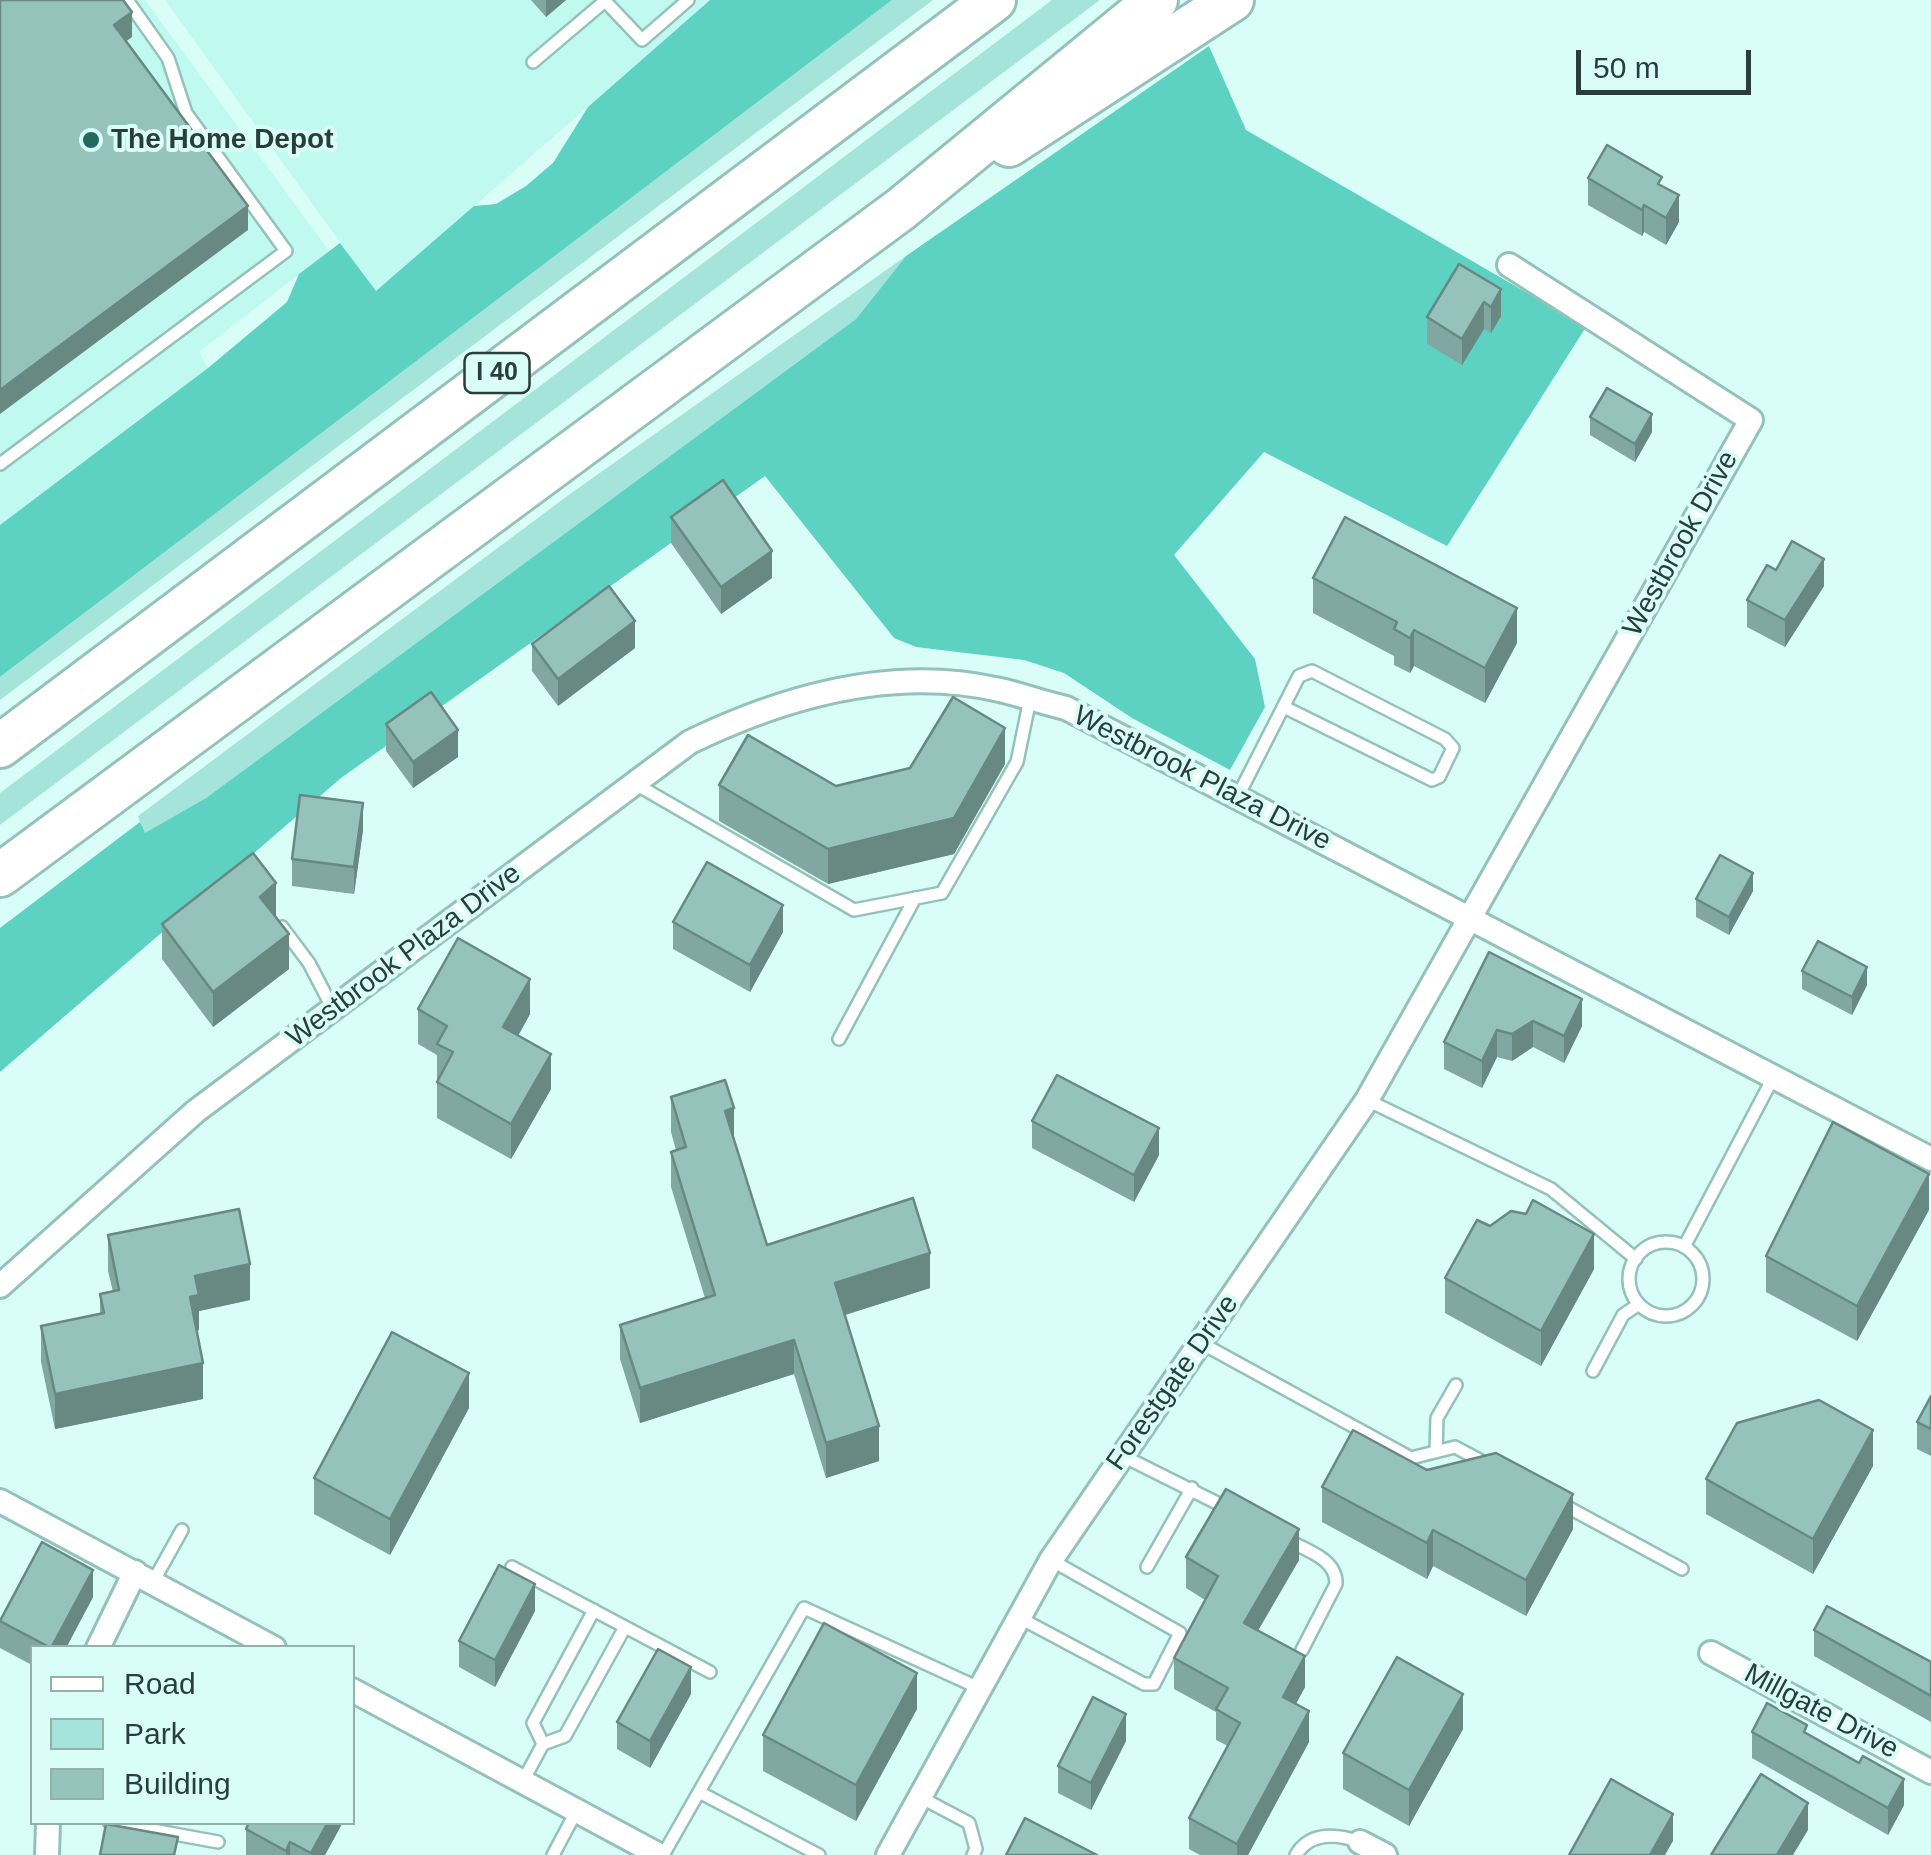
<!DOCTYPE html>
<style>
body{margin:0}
#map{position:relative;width:1931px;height:1855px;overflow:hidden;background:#d9fef7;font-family:Arial,sans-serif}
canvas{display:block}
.legend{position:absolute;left:30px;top:1645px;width:325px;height:180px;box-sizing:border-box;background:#d9fef7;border:2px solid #93b1ab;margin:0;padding:12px 18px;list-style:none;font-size:30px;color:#2a3d3a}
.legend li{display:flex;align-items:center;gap:20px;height:50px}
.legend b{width:50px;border:2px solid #93b1ab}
.scale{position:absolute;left:1576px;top:50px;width:175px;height:45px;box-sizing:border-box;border:5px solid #2a3d3a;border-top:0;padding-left:12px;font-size:30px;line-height:35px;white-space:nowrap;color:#2a3d3a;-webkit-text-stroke:8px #d9fef7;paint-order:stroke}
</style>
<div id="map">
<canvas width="1931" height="1855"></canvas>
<ul class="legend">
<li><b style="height:12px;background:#fff"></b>Road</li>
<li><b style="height:28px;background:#a5e4da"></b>Park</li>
<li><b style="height:28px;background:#95c2ba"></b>Building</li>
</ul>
<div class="scale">50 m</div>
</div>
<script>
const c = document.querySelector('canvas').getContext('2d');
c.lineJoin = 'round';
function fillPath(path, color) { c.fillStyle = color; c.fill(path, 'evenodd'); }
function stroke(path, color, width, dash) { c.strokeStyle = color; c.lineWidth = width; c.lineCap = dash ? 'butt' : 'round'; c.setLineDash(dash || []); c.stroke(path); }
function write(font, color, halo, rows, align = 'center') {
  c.font = font + ' Arial,sans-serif'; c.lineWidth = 8; c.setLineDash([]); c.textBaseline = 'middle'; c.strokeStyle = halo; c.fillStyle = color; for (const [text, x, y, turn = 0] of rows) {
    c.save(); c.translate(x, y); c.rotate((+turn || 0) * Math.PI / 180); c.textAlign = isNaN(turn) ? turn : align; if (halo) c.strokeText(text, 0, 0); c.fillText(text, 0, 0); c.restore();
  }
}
const built = new Path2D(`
 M0,0H145L329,251L199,352L208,368L0,525Z
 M165,0H710L376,292Z`);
const green = new Path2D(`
 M892,0H933L0,700V677Z
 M1052,0H1100L0,825V793Z
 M906,256L856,319L206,798L144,834L138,816L570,494Z`);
const forest = new Path2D(`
 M710,0H892L0,677V525L208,368L287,302L299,274L340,243L376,291L474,206L496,204L526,186L553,163L588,107Z
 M1209,46L1246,130L1586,327L1447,546L1264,452L1174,555L1255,659L1265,707L1230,770L1132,718L1064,673L1024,660L916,647L894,638L765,476L341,778L0,1072V928L140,822L145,833L206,798L856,319L906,256Z`);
const lane = new Path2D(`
 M533,62L605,1L642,40L688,0
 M0,464L286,251L186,113L168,58L127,0
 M632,782L854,910L942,893L1017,762L1030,699
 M1238,796L1299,676L1312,671L1445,739L1453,748L1439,777L1432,780L1284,707
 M282,927L309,963L333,1009
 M839,1039L915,898
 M1367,1100L1551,1189L1636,1259
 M1629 1279a37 37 0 1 1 74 0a37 37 0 1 1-74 0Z
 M1684,1247L1774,1076
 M1201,1343L1411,1458L1455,1447L1487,1464
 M1593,1371L1623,1315L1639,1304
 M1436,1451L1437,1418L1456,1385
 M1123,1456L1231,1510
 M1560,1503L1682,1569
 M1287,1540C1306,1550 1337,1559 1336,1584L1302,1650
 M512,1567L710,1672
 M1147,1567L1192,1488
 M153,1582L182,1530
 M1018,1617L1144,1684H1154L1180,1633L1051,1560
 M543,1744L533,1723L594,1610
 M523,1781L543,1744L565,1736L625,1627
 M699,1792L819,1855
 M920,1797L969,1823L976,1849L973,1855
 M109,1822L218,1842
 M553,1855L577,1810
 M663,1855L804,1608L979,1688
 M1296,1855C1310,1831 1338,1834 1360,1842`);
const street = new Path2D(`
 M0,1286L196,1111L690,742C785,696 893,665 1000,690C1022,695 1044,703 1066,708L1931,1159
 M0,1501L274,1648
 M98,1648L135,1572
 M1711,1653L1931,1772
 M352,1690L659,1855
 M1360,1842L1385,1855
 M47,1855L48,1822
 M888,1855L1051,1560L1367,1100L1751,420L1509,265`);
const highway = new Path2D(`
 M1009,145L1232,0
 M0,746L994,0
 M0,875L901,209L1156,0`);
const wall = new Path2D(`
 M531,0H566L546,17Z
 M1588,178L1662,186L1679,222L1666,245L1644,232L1642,236L1588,205Z
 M1501,289V316L1491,333L1484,329L1462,365L1427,344V317Z
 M1590,417L1652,432L1635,462L1590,435Z
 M671,517L772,578L721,614L671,543Z
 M1313,578L1517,643L1485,703L1414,666L1410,673L1394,665V656L1313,613Z
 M1824,586L1785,647L1747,627V600Z
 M532,644L635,648L558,706L532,671Z
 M386,724L458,757L413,788L386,751Z
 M1005,764L954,854L828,884L719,821V785L836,786Z
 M363,830L354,894L292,886V859Z
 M1753,891L1729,935L1696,917V899Z
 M276,917L289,969L213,1027L162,959V924Z
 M673,922L783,932L750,992L673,949Z
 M1489,952L1582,1026L1564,1063L1533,1047L1512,1061L1497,1057L1482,1088L1444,1069V1042Z
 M1802,971L1867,985L1852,1015L1802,989Z
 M418,1009L530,1014L518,1036L551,1089L511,1159L437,1118V1055L418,1044Z
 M671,1097L734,1141L767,1245L930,1288L845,1315L879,1461L826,1478L794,1374L640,1423L620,1359V1325L705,1298L671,1187V1152L676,1150L671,1132Z
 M1032,1121L1159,1155L1134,1202L1032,1148Z
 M1929,1210L1857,1341L1766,1292V1256Z
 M1490,1226L1594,1269L1541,1366L1445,1313V1278Z
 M108,1235L250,1300L199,1311V1330L196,1331L203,1399L55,1429L41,1362V1326L100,1314V1294L113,1292L108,1271Z
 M1931,1396V1456L1917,1449V1422Z
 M469,1408L390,1555L314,1514V1478Z
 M1873,1466L1813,1574L1706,1514V1479Z
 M1427,1470L1573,1529L1526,1616L1433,1566L1427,1579L1322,1522V1487Z
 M1186,1557L1299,1560L1258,1631L1305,1687L1296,1704L1309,1742L1248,1855H1200L1189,1849V1818L1228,1746L1216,1740V1712L1174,1689V1658L1205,1600L1186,1588Z
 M93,1597L66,1648H32V1665L0,1648V1621Z
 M535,1611L495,1687L459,1667V1641Z
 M1814,1630L1931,1662V1722L1814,1656Z
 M691,1694L650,1768L617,1749V1722Z
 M917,1709L856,1821L763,1771V1735Z
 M1463,1729L1409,1826L1343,1789V1753Z
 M1752,1732L1807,1734L1859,1763L1904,1805L1888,1835L1752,1758Z
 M1126,1741L1091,1810L1058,1793V1766Z
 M249,1822H343L325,1855H246V1829Z`);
const shadedWall = new Path2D(`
 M546,0H566L546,17Z
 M132,12V37L114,50V25Z
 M1679,195V222L1666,245V218Z
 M1644,205V232L1642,236V210Z
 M248,206V230L0,414V390Z
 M1501,289V316L1491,333V307Z
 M1484,302V329L1462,365V339Z
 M1652,414V432L1635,462V444Z
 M772,551V578L721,614V587Z
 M1824,559V586L1785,647V620Z
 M1517,608V643L1485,703V668Z
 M635,621V648L558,706V679Z
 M1414,630V666L1410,673V638Z
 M1005,728V764L954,854L828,884V849Z
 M458,730V757L413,788V762Z
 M363,803V830L354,894V867Z
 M1753,873V891L1729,935V917Z
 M276,883V919L260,897Z
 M783,905V932L750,992V965Z
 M289,934V969L213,1027V992Z
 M1867,967V985L1852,1015V997Z
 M530,979V1014L503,1063V1027Z
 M1582,999V1026L1564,1063V1036Z
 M1533,1021V1047L1512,1061V1034Z
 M1497,1030V1057L1482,1088V1061Z
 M551,1054V1089L511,1159V1124Z
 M734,1108V1143L725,1111Z
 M1159,1128V1155L1134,1202V1175Z
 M1929,1174V1210L1857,1341V1306Z
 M1594,1234V1269L1541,1366V1331Z
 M930,1253V1288L835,1318V1283Z
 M250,1264V1300L199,1311V1330L190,1332V1297L195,1276Z
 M794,1340V1374L640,1423V1388Z
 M203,1363V1399L55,1429V1394Z
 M469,1373V1408L390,1555V1519Z
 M879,1426V1461L826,1478V1443Z
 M1873,1430V1466L1813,1574V1539Z
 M1573,1494V1529L1526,1616V1580Z
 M1299,1529V1560L1244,1654V1623Z
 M1433,1530V1566L1427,1579V1543Z
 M93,1570V1597L66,1648H51Z
 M535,1584V1611L495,1687V1660Z
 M1305,1656V1687L1283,1727V1697Z
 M691,1667V1694L650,1768V1741Z
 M917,1673V1709L856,1821V1785Z
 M1463,1694V1729L1409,1826V1790Z
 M1309,1711V1742L1248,1855H1237V1844Z
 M1126,1714V1741L1091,1810V1783Z
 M355,1775V1802L352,1806V1779Z
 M1904,1779V1805L1888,1835V1808Z
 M1808,1803V1830L1793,1855H1777Z
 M1673,1814V1841L1665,1855H1650Z
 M328,1822H343L325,1855H311Z
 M290,1842V1855H286V1851Z`);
const building = new Path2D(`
 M0,0H123L132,12L114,25L248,206L0,390Z
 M1607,145L1662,177L1658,184L1679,195L1666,218L1644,205L1642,210L1588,178Z
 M1459,264L1501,289L1491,307L1484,302L1462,339L1427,317Z
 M1607,388L1652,414L1635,444L1590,417Z
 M723,480L772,551L721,587L671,517Z
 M1345,517L1517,608L1485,668L1414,630L1410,638L1394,629L1397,622L1313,578Z
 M1792,541L1824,559L1785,620L1747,600L1767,565L1776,570Z
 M609,586L635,621L558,679L532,644Z
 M431,692L458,730L413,762L386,724Z
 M953,697L1005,728L954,818L828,849L719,785L748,735L836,786L910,768Z
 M300,795L363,803L354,867L292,859Z
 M253,853L276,883L260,897L289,934L213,992L162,924Z
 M1720,855L1753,873L1729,917L1696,899Z
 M707,862L783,905L750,965L673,922Z
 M458,938L530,979L503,1027L551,1054L511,1124L437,1082L453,1052L437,1044L447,1026L418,1009Z
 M1818,941L1867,967L1852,997L1802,971Z
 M1489,952L1582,999L1564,1036L1533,1021L1512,1034L1497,1030L1482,1061L1444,1042Z
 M1057,1075L1159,1128L1134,1175L1032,1121Z
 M725,1080L734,1108L725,1111L767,1245L913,1198L930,1253L835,1283L879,1426L826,1443L794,1340L640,1388L620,1325L715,1295L671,1152L686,1147L671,1097Z
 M1833,1122L1929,1174L1857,1306L1766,1256Z
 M1533,1200L1594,1234L1541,1331L1445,1278L1477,1220L1490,1226L1511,1211L1526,1214Z
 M239,1209L250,1264L195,1276L199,1295L190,1297L203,1363L55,1394L41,1326L104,1313L100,1294L119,1290L108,1235Z
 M392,1332L469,1373L390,1519L314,1478Z
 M1931,1396V1429L1917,1422Z
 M1819,1400L1873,1430L1813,1539L1706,1479L1737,1423Z
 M1353,1430L1427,1470L1496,1453L1573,1494L1526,1580L1433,1530L1427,1543L1322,1487Z
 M1226,1489L1299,1529L1244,1623L1305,1656L1283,1697L1309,1711L1237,1844L1189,1818L1240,1723L1216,1709L1228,1688L1174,1658L1218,1576L1186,1557Z
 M42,1542L93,1570L51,1648L0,1621Z
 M499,1565L535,1584L495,1660L459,1641Z
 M1827,1606L1931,1662V1696L1814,1630Z
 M824,1623L917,1673L856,1785L763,1735Z
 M658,1649L691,1667L650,1741L617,1722Z
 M1397,1657L1463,1694L1409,1790L1343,1753Z
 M1093,1697L1126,1714L1091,1783L1058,1766Z
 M1767,1703L1807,1725L1804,1732L1859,1763L1863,1756L1904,1779L1888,1808L1752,1732Z
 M1761,1774L1808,1803L1777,1855H1711Z
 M1611,1779L1673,1814L1650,1855H1569Z
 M1025,1818L1097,1855H1006Z
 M249,1822H328L311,1853L290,1842L286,1851L246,1829Z
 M106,1824L178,1837L174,1855H100Z`);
const markers = [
 [91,140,10,"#226a61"]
];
const shields = [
 [497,373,65]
];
const shieldNames = [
 ["I 40",497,373]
];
const poiNames = [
 ["The Home Depot",111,140]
];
const streetNames = [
 ["Westbrook Drive",1681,544,-61],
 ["Westbrook Plaza Drive",1202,779,27],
 ["Westbrook Plaza Drive",404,956,-37],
 ["Forestgate Drive",1173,1383,-55],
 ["Millgate Drive",1821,1712,28]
];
fillPath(built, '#c0f9ef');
fillPath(green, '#a5e4da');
fillPath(forest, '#5dd1c2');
stroke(lane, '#94c2ba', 16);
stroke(street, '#94c2ba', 28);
stroke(highway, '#94c2ba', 48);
stroke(lane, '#fff', 11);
stroke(street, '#fff', 22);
stroke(highway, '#fff', 42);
fillPath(wall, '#80a7a0');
fillPath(shadedWall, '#688882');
fillPath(building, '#95c2ba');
stroke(building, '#688882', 2.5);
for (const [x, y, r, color] of markers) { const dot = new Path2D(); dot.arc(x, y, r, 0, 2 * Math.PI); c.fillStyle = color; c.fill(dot); stroke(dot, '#d9fef7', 4); }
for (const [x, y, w] of shields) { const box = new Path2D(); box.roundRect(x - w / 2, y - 20, w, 40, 8); c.fillStyle = '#d9fef7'; c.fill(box); stroke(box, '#2a3d3a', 2.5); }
write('bold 25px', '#2a3d3a', null, shieldNames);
write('bold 28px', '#2a3d3a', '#d9fef7', poiNames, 'left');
write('28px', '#2a3d3a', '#d9fef7', streetNames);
</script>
